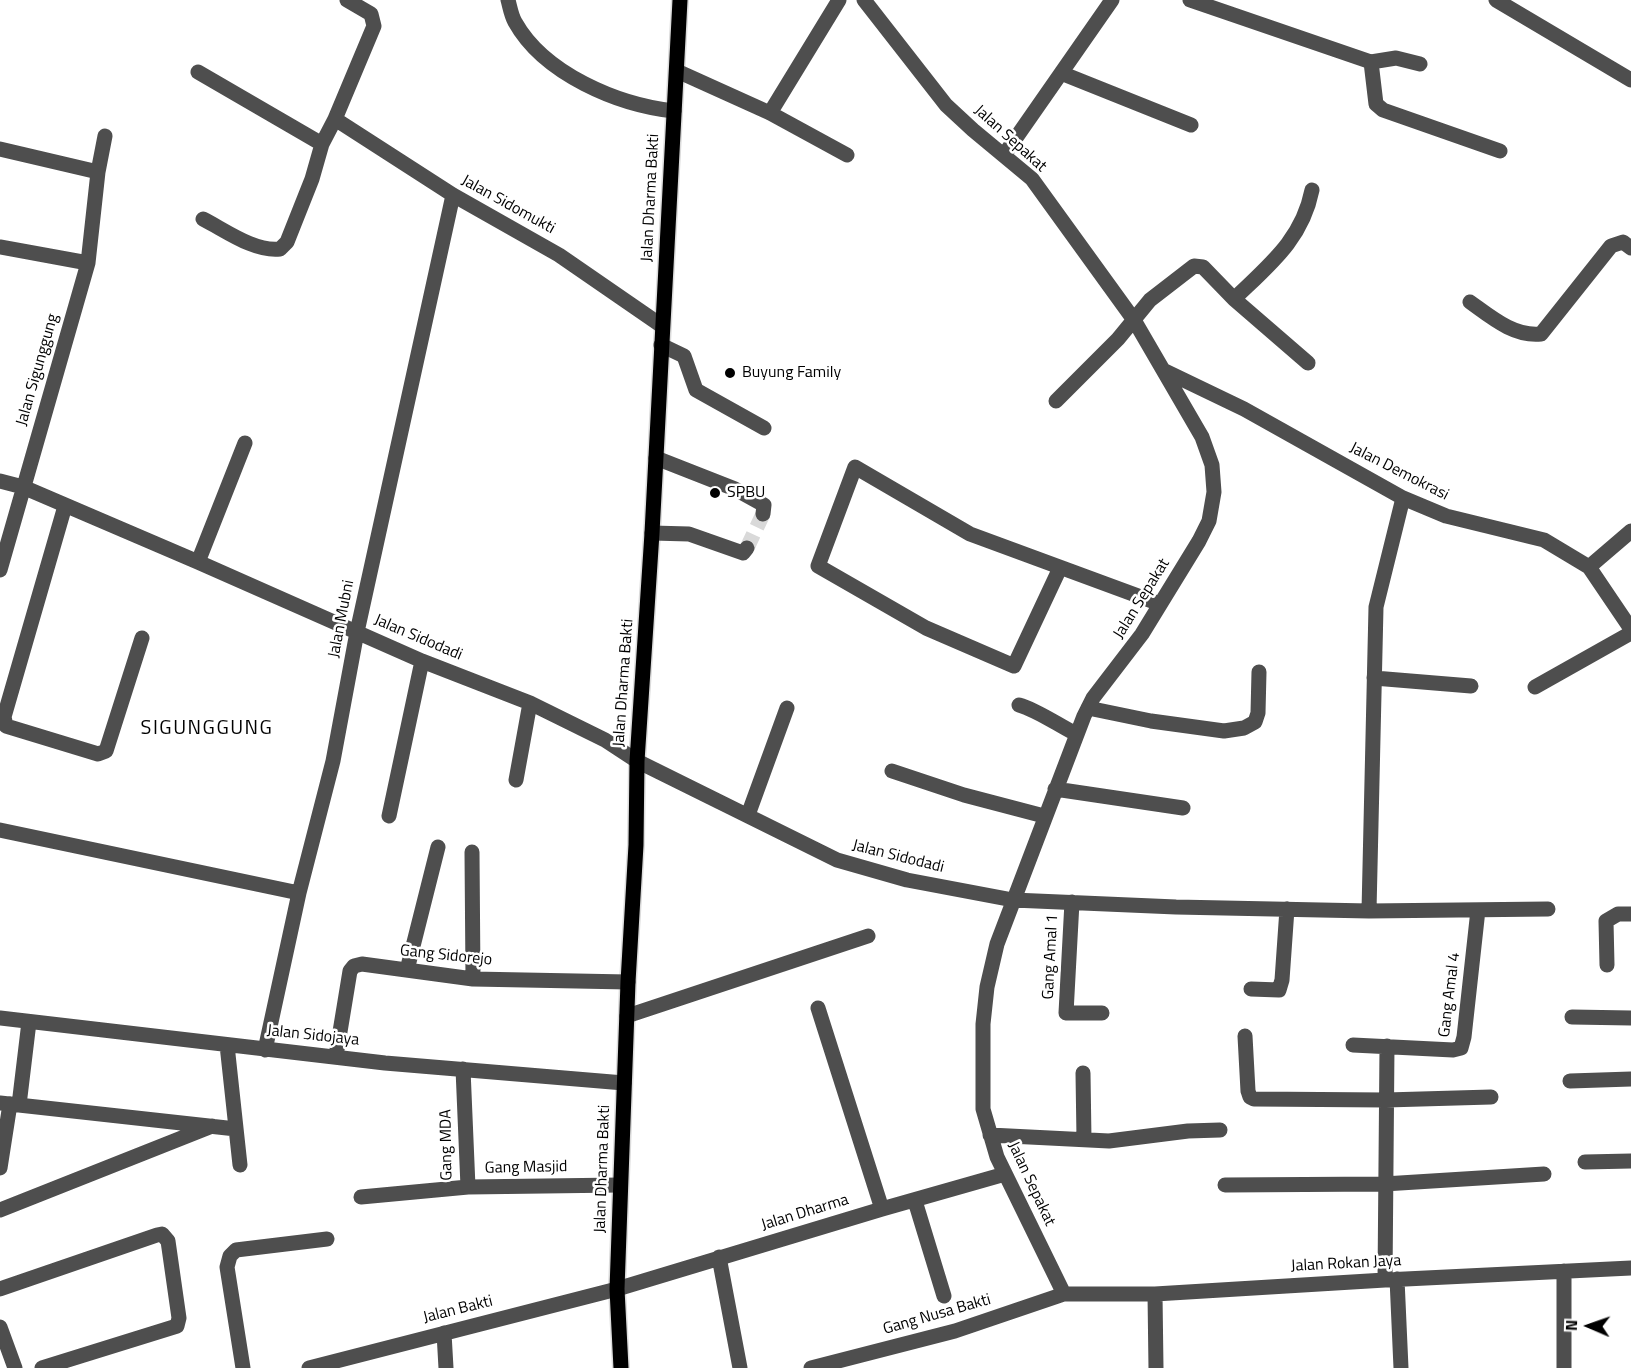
<!DOCTYPE html>
<style>
body{margin:0}
#map{position:relative;width:1631px;height:1368px;overflow:hidden;background:#fff;font-family:"Titillium Web",sans-serif}
canvas{display:block}
.north{position:absolute;left:1559px;top:1296px;width:60px;height:60px;-webkit-text-stroke:4px #fff;paint-order:stroke;rotate:272deg;font-size:16px;font-weight:700;line-height:24px;text-align:center;color:#000}
.north::after{content:'';display:block;margin:auto;width:21px;height:27px;background:#000;clip-path:polygon(50% 0,100% 100%,50% 72%,0 100%)}
</style>
<div id="map">
<canvas width="1631" height="1368"></canvas>
<div class="north">N</div>
</div>
<script>
const c = document.querySelector('canvas').getContext('2d');
c.lineJoin = 'round';
function stroke(path, color, width, dash) { c.strokeStyle = color; c.lineWidth = width; c.lineCap = dash ? 'butt' : 'round'; c.setLineDash(dash || []); c.stroke(path); }
function write(font, color, halo, rows, align = 'center') {
  c.font = font + ' "Titillium Web",sans-serif'; c.lineWidth = 5; c.setLineDash([]); c.textBaseline = 'middle'; c.strokeStyle = halo; c.fillStyle = color; for (const [text, x, y, turn = 0] of rows) {
    c.save(); c.translate(x, y); c.rotate((+turn || 0) * Math.PI / 180); c.textAlign = isNaN(turn) ? turn : align; if (halo) c.strokeText(text, 0, 0); c.fillText(text, 0, 0); c.restore();
  }
}
const minorTunnel = new Path2D(`
 M747,548L763,514`);
const minor = new Path2D(`
 M508,0C510,7 511,15 515,22C544,74 618,105 674,111
 M864,0L946,105L973,130L1032,179L1134,320L1202,437L1212,465L1214,492L1209,521L1199,541L1142,634L1093,698L1084,716L997,944L987,987L983,1024V1109L997,1157L1064,1294
 M1190,0L1371,62L1396,58L1420,64
 M1496,0L1631,80
 M1371,62L1376,104L1383,110L1500,151
 M677,71L770,113L847,155
 M198,72L322,144L335,119L453,195L559,255L662,326
 M1061,73L1191,125
 M770,113L839,0
 M335,119L374,26L371,14L347,0
 M0,149L98,172
 M1004,155L1112,0
 M203,219C225,230 254,252 280,249L287,242L312,179L322,144
 M0,247L88,263
 M1234,299C1269,265 1302,240 1312,190
 M1470,302C1491,317 1514,337 1541,334L1611,246L1623,242L1631,248
 M661,345L684,356L696,390L764,428
 M1165,371L1244,409L1403,498L1446,516L1544,540L1589,567L1631,629
 M1056,401L1118,339L1150,300L1194,266L1203,267L1234,299L1308,363
 M656,458L735,489L764,505L763,514
 M0,481L23,487L198,562L422,661L530,703L605,740L637,761L837,860L907,880L1013,900L1176,907L1369,911L1548,909
 M65,506L4,717L6,726L98,754L106,751L142,638
 M652,533L689,534L743,553L747,548
 M198,562L245,443
 M1589,567L1631,531
 M1060,568L1014,666L926,628L818,566L855,467L970,534L1160,604
 M0,570L88,263L98,172L105,136
 M1374,678L1471,686
 M1535,687L1631,633
 M1019,705C1037,710 1058,725 1076,734
 M1088,708L1151,721L1224,731L1244,728L1255,722L1258,713L1259,672
 M892,771L964,795L1044,816
 M516,780L530,703
 M1055,789L1183,808
 M748,815L787,708
 M389,816L422,661
 M0,830L299,893
 M472,852L473,979
 M1072,902L1066,1013H1102
 M1369,911L1376,607L1403,498
 M1607,965L1606,921L1618,914H1631
 M407,970L438,847
 M1251,989L1279,990L1282,980L1287,909
 M818,1008L882,1209
 M627,1016L868,936
 M1572,1017L1631,1018
 M0,1018L385,1063L624,1083
 M1245,1036L1248,1091L1250,1097L1254,1099L1386,1100L1491,1097
 M227,1045L240,1165
 M1353,1045L1453,1050L1461,1048L1464,1037L1478,910
 M265,1050L299,893L333,761L357,632L453,195
 M336,1056L350,971L354,966L362,964L473,979L628,982
 M1083,1073L1084,1139
 M1570,1081L1631,1079
 M0,1103L236,1129
 M19,1105L29,1022
 M990,1135L1109,1141L1188,1131L1220,1130
 M1585,1162L1631,1161
 M0,1168L10,1104
 M1225,1185L1384,1184L1544,1174
 M468,1187L620,1185
 M361,1197L468,1187L463,1069
 M915,1201L944,1296
 M0,1210L212,1126
 M719,1257L740,1368
 M1564,1271V1368
 M1397,1279L1401,1368
 M1385,1280L1387,1046
 M0,1289L157,1235L162,1234L168,1241L179,1318L177,1326L42,1368
 M1155,1294L1156,1368
 M0,1327L15,1368
 M444,1333L446,1368
 M243,1368L227,1267L230,1256L236,1250L327,1239
 M309,1368L617,1289L882,1209L1005,1174
 M811,1368L955,1331L1064,1294H1155L1385,1280L1631,1268`);
const major = new Path2D(`
 M621,1368L617,1289L628,982L636,845L637,761L652,533L680,0`);
const markers = [
 [730,373,6,"#000"],
 [715,493,6,"#000"]
];
const streetNames = [
 ["Jalan Sepakat",1010,139,42],
 ["Jalan Dharma Bakti",651,198,-87],
 ["Jalan Sidomukti",508,205,29],
 ["Jalan Sigunggung",38,370,-74],
 ["Jalan Demokrasi",1399,472,27],
 ["Jalan Sepakat",1142,599,-58],
 ["Jalan Mubni",342,619,-79],
 ["Jalan Sidodadi",418,638,23],
 ["Jalan Dharma Bakti",624,683,-86],
 ["Jalan Sidodadi",898,857,14],
 ["Gang Sidorejo",446,956,6],
 ["Gang Amal 1",1051,957,-87],
 ["Gang Amal 4",1450,995,-83],
 ["Jalan Sidojaya",313,1036,6],
 ["Gang MDA",447,1145,-91],
 ["Gang Masjid",526,1168,-1],
 ["Jalan Dharma Bakti",603,1169,-88],
 ["Jalan Sepakat",1031,1184,65],
 ["Jalan Dharma",805,1213,-17],
 ["Jalan Rokan Jaya",1346,1264,-3],
 ["Jalan Bakti",458,1310,-14],
 ["Gang Nusa Bakti",937,1315,-16]
];
const poiNames = [
 ["Buyung Family",742,373],
 ["SPBU",727,493]
];
const quarterNames = [
 ["SIGUNGGUNG",207,729]
];
stroke(minorTunnel, '#d9d9d9', 15, [15, 8]);
stroke(major, '#dbdbdb', 18);
stroke(minor, '#4e4e4e', 15);
stroke(major, '#000', 15);
for (const [x, y, r, color] of markers) { const dot = new Path2D(); dot.arc(x, y, r, 0, 2 * Math.PI); c.fillStyle = color; c.fill(dot); stroke(dot, '#fff', 2); }
write('16px', '#000', '#fff', streetNames);
write('16px', '#000', '#fff', poiNames, 'left');
c.letterSpacing = '1.5px';
write('20px', '#000', '#fff', quarterNames);
c.letterSpacing = '0px';
</script>
